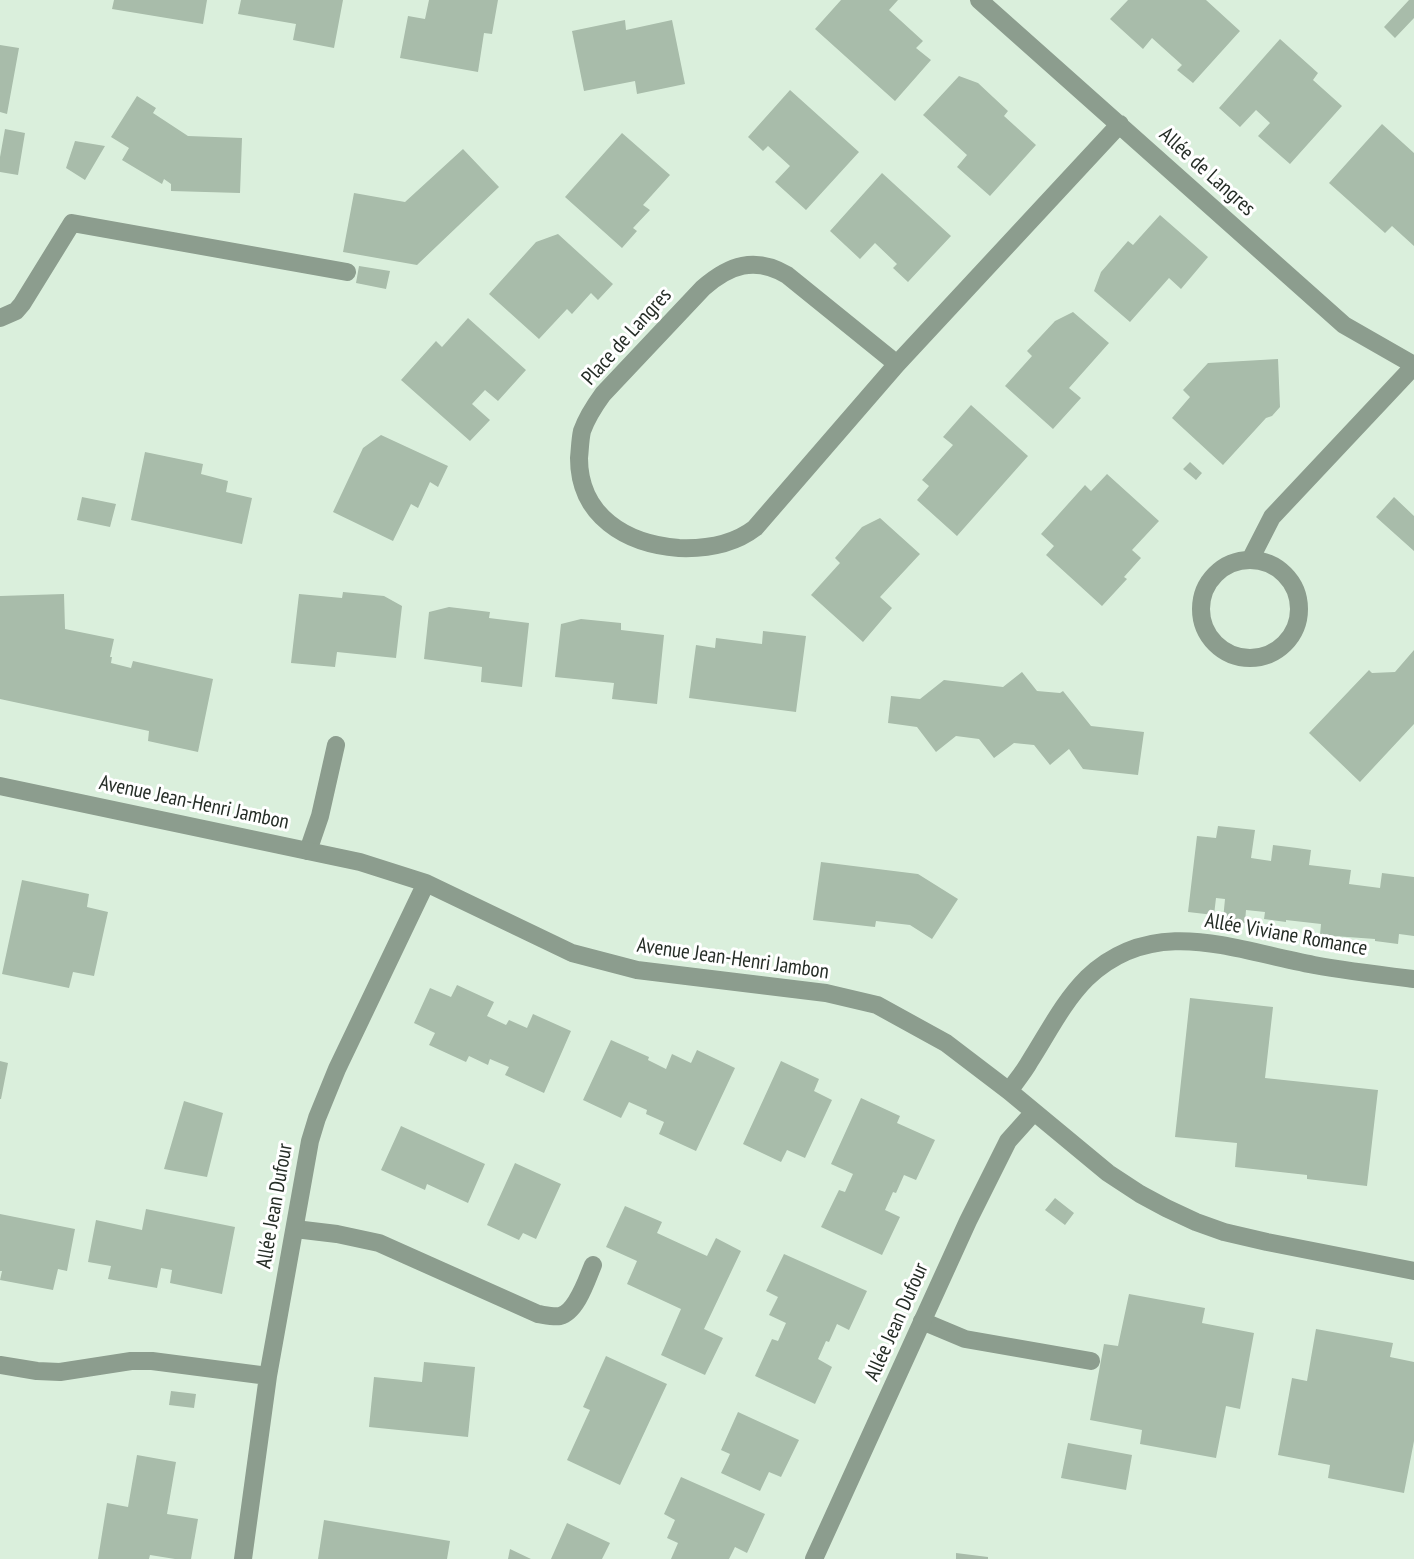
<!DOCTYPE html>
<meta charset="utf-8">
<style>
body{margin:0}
canvas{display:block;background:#daefdc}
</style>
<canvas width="1414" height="1559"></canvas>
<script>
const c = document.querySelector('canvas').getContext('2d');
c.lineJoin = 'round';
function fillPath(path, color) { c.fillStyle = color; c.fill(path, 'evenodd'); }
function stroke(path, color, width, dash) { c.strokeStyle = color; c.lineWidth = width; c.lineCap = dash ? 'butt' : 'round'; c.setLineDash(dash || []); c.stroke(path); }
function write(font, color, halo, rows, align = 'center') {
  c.font = font + ' "PT Sans Narrow",sans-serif'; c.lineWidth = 6; c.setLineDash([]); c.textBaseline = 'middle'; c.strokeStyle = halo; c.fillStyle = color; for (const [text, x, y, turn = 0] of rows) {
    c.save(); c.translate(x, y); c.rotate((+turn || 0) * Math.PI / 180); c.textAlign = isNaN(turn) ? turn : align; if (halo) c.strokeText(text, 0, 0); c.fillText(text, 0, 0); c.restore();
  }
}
const building = new Path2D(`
 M114,0H207L203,24L112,9Z
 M241,0H343L334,48L293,40L296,24L238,14Z
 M429,0H498L492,34L484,33L478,72L400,58L408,16L425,19Z
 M841,0H898L889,10L923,41L916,48L931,60L895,101L815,29Z
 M1128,0H1206L1240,31L1193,83L1177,70L1182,65L1152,38L1143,49L1110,19Z
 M1409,0H1414V18L1395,38L1384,27Z
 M625,20L626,30L672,20L685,84L637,94L635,81L584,91L572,31Z
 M1280,39L1318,73L1313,80L1342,106L1290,164L1258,136L1270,123L1256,110L1240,127L1219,108Z
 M0,45L19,48L7,114L0,112Z
 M959,76L978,83L1008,111L1004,116L1036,145L990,196L957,167L967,155L923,115Z
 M790,90L859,152L806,210L775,182L790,166L768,146L763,151L748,137Z
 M137,96L156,108L153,113L188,136L242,138L240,193L171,191V184L164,179L162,184L122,160L129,148L111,137Z
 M1382,124L1414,153V246L1392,226L1385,233L1329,183Z
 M5,129L25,133L18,175L0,172V157Z
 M622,133L670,175L643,205L650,210L633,228L637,231L622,248L565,197Z
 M75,141L105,146L85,180L66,168Z
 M463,149L499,187L417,265L343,252L354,193L405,202Z
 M882,173L951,236L908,282L893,268L897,264L875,243L860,259L830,231Z
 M1160,215L1208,257L1181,289L1169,278L1130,322L1094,291L1101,272L1128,241L1133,245Z
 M558,234L613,284L598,300L591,293L572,314L567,309L539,339L489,294L536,242Z
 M359,266L390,271L386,289L356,283Z
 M1073,312L1109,343L1069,388L1081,398L1053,429L1005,386L1032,356L1027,351L1055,321Z
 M468,318L526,370L498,401L485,390L472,404L490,420L470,441L401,380L436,341L442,347Z
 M1278,359L1280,407L1272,416L1266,418L1223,465L1172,418L1190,397L1183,390L1208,363Z
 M971,405L1028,456L957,536L917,500L929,486L922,480L953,445L943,437Z
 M381,435L448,466L438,487L430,482L418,508L411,504L393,541L333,512L363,448Z
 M145,452L203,464L201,474L228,481L226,492L252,498L242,544L131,520Z
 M1190,462L1202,473L1196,480L1183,469Z
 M1107,474L1159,521L1132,550L1141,558L1124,577L1127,579L1102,606L1046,555L1054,546L1041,534L1085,485L1091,491Z
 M82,497L116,504L110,527L77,520Z
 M1394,497L1414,516V551L1376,517Z
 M880,518L920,554L880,597L892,608L863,642L811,595L840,563L835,558L862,527Z
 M343,592L384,596L402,606L396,658L337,652L335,667L291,663L299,594L342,598Z
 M64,594L65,629L114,639L110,657H112L111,663L131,668L133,661L213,679L198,752L148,741L149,731L0,699V596Z
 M449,607L490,612L489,618L529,623L522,687L481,682L482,667L424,659L429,612Z
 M581,619L621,623V630L664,635L657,704L612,699L614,683L555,677L561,624Z
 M763,631L806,636L796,712L689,698L696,645L715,648L716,638L762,644Z
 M1414,650V724L1360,782L1309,733L1369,670L1372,673L1395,672Z
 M1022,672L1037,691L1060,693L1063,691L1091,726L1144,732L1138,775L1083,769L1069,749L1050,765L1034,745L1014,743L994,758L979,739L956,736L936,752L917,727L888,723L891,696L920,699L944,680L1003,687Z
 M1218,826L1255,830L1251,858L1271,861L1273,845L1297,848L1311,850L1309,865L1351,870L1349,884L1380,888L1382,873L1414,877V936L1399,934L1398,944L1375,941V939L1320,935L1321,924L1286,920V922L1264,919L1265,912L1246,910L1245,923L1223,920L1225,899L1216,898L1214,915L1188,912L1197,836L1216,838Z
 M821,862L918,874L958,899L932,939L910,925L876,921L875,927L813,920Z
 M22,880L89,894L87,907L108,912L94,976L73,972L69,988L2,974Z
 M457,985L494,1002L487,1016L506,1025L509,1020L527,1028L533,1014L571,1031L544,1093L505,1075L509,1067L490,1059L488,1065L469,1056L466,1062L429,1045L435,1033L414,1023L430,988L451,997Z
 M1190,998L1273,1007L1265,1078L1378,1090L1367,1186L1307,1179V1175L1235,1167L1237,1143L1175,1137Z
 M611,1040L649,1057L648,1060L666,1069L672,1054L691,1063L697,1050L735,1068L696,1151L659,1134L664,1122L646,1114L647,1110L629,1102L621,1118L583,1100Z
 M0,1061L8,1063L1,1099H0Z
 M781,1061L819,1079L814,1091L832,1100L805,1158L787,1150L781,1162L743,1144Z
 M861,1098L900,1116L897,1123L935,1140L916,1180L904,1175L896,1193L893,1192L885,1210L900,1217L882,1255L821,1227L839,1190L845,1192L853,1174L831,1164Z
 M184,1101L223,1113L207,1177L164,1169Z
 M401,1126L485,1164L468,1203L427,1184L425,1190L381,1170Z
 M515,1163L561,1184L536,1239L523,1233L519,1240L487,1225Z
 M1055,1198L1074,1213L1065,1225L1045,1210Z
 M625,1206L662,1222L657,1233L707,1256L716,1238L741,1251L704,1329L723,1338L705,1375L661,1355L681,1309L627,1284L637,1261L606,1247Z
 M146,1209L235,1227L222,1294L170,1283L172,1270L161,1268L157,1288L108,1279L111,1266L88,1262L96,1220L142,1230Z
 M0,1214L75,1229L67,1271L58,1269L53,1290L0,1280L2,1271H0Z
 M784,1254L867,1291L849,1330L837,1324L829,1342L826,1341L818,1359L832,1367L815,1404L755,1376L772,1339L778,1341L786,1323L769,1315L778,1297L766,1291Z
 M1129,1294L1205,1308L1202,1323L1254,1333L1240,1409L1226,1406L1216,1458L1140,1444L1142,1430L1090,1420L1104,1344L1118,1346Z
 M1316,1329L1393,1343L1390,1357L1414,1362V1441L1404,1493L1328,1478L1330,1465L1278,1455L1292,1378L1307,1381Z
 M606,1356L667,1384L620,1485L567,1460L590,1410L583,1407Z
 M424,1362L475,1367L468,1437L369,1427L374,1377L422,1382Z
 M171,1391L196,1394L194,1408L169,1405Z
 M738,1412L799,1440L781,1477L769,1472L760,1491L721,1473L730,1454L721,1450Z
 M1068,1443L1132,1455L1126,1490L1061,1478Z
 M137,1455L176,1462L167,1514L198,1519L191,1559H175L150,1555L149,1559H98L107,1503L128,1507Z
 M681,1477L765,1514L747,1553L735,1547L729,1559H671L678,1543L667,1538L675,1520L664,1514Z
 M324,1520L450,1541L447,1559H318Z
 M567,1523L610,1543L602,1559H551Z
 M510,1549L531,1559H508Z
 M956,1553L988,1557V1559H956Z`);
const lane = new Path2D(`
 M0,318L16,311L22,304L72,223L347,272
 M308,851L320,816L336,745
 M295,1229L337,1234L379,1243L538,1314C545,1315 553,1317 560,1316C577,1312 587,1279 593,1265
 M922,1321L965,1339L1091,1361`);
const street = new Path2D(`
 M979,0L1344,325L1414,365
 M897,364L787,275C755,256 729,265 703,288L603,394C595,405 587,417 582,431C580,440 580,449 579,458C579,516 626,544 679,548C706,549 733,545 755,528L897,364L1120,124
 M1250,560L1272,517L1414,366
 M1201 609a49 49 0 1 1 98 0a49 49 0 1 1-98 0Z
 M0,786L360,862L426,883L572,953L637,970L826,993L877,1005L946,1043L1009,1091L1108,1173L1140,1194L1166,1208L1196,1222L1224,1232L1267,1242L1414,1271
 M1009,1091C1016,1081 1024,1072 1030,1061C1048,1033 1063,1002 1087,978C1155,913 1236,951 1314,965C1347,971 1381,975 1414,979
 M0,1365L37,1371L60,1372L131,1361H152L268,1376
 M243,1559L268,1376L310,1141L317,1118L337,1069L426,883
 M814,1559L968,1221L1008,1141L1034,1112`);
const streetNames = [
 ["Allée de Langres",1207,172,42],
 ["Place de Langres",627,337,-48],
 ["Avenue Jean-Henri Jambon",194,803,12],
 ["Allée Viviane Romance",1286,935,10],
 ["Avenue Jean-Henri Jambon",733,959,8],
 ["Allée Jean Dufour",275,1206,-80],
 ["Allée Jean Dufour",897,1322,-66]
];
fillPath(building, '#a8bcaa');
stroke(lane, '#8c9d8e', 18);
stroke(street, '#8c9d8e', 18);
write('21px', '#252d26', '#fff', streetNames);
</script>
